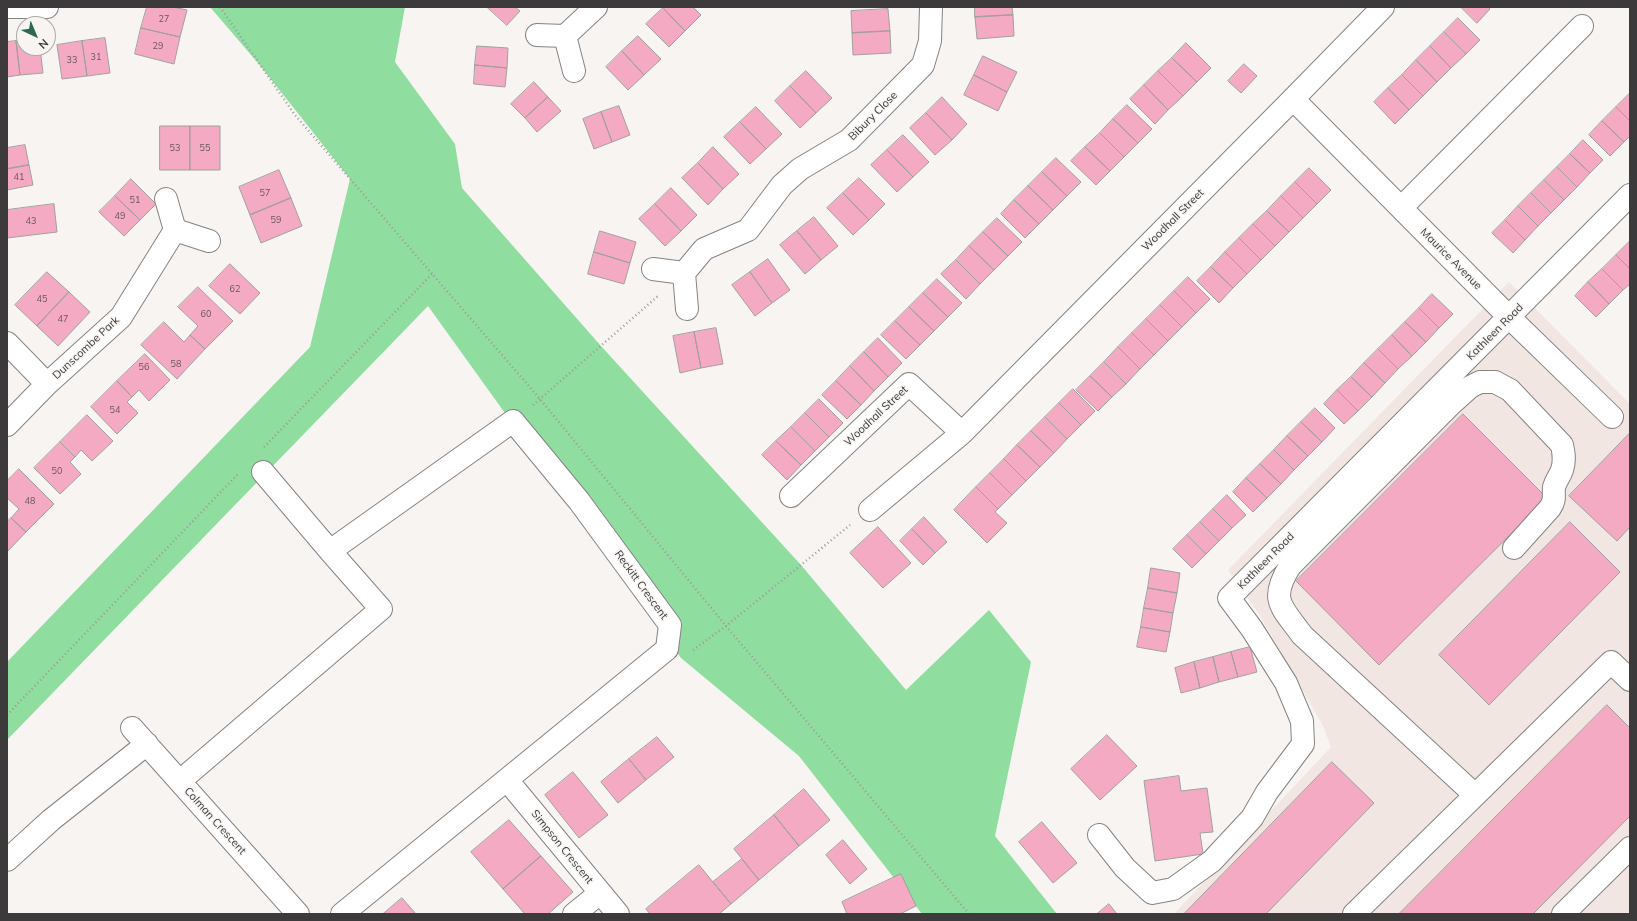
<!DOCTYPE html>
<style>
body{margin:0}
#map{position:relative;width:1637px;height:921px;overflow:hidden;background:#f7f4f2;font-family:Mulish,sans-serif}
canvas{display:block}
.frame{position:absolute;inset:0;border:8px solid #3c3a3a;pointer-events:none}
.north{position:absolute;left:16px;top:16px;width:40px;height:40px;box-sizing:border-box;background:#f7f4f2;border:1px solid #acaaa8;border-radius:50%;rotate:136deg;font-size:11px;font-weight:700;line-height:16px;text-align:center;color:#3c3a3a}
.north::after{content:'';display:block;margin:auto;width:14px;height:18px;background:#2c6852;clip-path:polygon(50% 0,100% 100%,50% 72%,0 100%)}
</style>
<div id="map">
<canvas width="1637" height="921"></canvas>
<div class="frame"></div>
<div class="north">N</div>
</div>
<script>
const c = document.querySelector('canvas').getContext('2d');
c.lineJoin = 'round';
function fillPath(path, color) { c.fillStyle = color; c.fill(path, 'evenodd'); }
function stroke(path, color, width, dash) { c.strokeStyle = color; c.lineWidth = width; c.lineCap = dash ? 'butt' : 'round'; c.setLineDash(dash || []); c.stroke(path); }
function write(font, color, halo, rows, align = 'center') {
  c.font = font + ' Mulish,sans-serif'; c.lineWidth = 3; c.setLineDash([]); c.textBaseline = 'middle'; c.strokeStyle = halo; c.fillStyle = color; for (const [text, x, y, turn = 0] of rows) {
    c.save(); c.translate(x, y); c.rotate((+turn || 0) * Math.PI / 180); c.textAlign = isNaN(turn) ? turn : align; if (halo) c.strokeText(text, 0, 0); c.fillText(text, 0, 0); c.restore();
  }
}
const built = new Path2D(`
 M1509,282L1630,404V914H1174L1331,747L1323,726L1259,614L1228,570Z`);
const green = new Path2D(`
 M210,7H405L395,62L455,144L462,188L601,346L801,565L906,690L989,610L1031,662L995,836L1057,914H922L799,756L681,658L428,306L7,740V662L310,347L350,179L258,63Z`);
const building = new Path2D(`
 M147,7H173L187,10L180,37L141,28Z
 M487,7H515L520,11L507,25Z
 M663,7H693L701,15L685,31L663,8Z
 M975,7H1012L1013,15L975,17Z
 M1461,7H1488L1490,9L1477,23Z
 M663,8L685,31L669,47L646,24Z
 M888,9L890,31L852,33L851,11Z
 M1013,15L1014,36L977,39L975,17Z
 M1458,18L1480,40L1466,54L1444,32Z
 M141,28L180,37L174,64L135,54Z
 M890,31L891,53L853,55L852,33Z
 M1444,32L1466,54L1451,68L1430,46Z
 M638,36L661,59L644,75L622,51Z
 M105,38L110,73L87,76L82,41Z
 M24,40V48H40L43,73L20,75L16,41Z
 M16,41L20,75L7,77V42Z
 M82,41L87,76L62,79L57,45Z
 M1186,43L1211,68L1197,82L1172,58Z
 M477,46L508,48L507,68L475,65Z
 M1430,46L1451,68L1437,82L1416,60Z
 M622,51L644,75L628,90L606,67Z
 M983,56L1017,72L1007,92L974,75Z
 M1172,58L1197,82L1183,96L1158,71Z
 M1416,60L1437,82L1423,96L1402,75Z
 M1244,64L1257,76L1241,93L1228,81Z
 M475,65L507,68L505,87L474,84Z
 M806,71L832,98L816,113L790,86Z
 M1158,71L1183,96L1168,110L1144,85Z
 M974,75L1007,92L998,111L964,95Z
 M1402,75L1423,96L1409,110L1388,88Z
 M534,82L548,97L525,118L511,104Z
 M1144,85L1168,110L1155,124L1130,99Z
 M790,86L816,113L800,128L775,101Z
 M1388,88L1409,110L1395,124L1374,102Z
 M1630,93V121L1616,107Z
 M548,97L561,111L537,132L525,118Z
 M942,97L967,124L952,140L926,113Z
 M1127,105L1152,129L1138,143L1113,119Z
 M619,106L630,135L612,142L601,112Z
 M756,107L782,134L766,149L740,122Z
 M1616,107L1630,121V136L1624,142L1602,121Z
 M601,112L612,142L594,149L583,119Z
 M926,113L952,140L935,155L910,128Z
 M1113,119L1138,143L1124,157L1100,133Z
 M1602,121L1624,142L1610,156L1589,135Z
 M740,122L766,149L750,164L724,137Z
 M160,126H190V170H160Z
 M190,126H220V170H190Z
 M1100,133L1124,157L1110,171L1085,147Z
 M903,135L929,162L913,177L887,150Z
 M1583,140L1603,160L1590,173L1570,154Z
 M25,145L29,165L7,169V148Z
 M713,147L739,174L723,189L698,163Z
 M1085,147L1110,171L1096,185L1071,161Z
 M887,150L913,177L897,192L871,165Z
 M1570,154L1590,173L1577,187L1557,167Z
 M1056,158L1081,182L1067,196L1042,172Z
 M698,163L723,189L708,205L682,178Z
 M29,165L33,185L7,190V169Z
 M1557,167L1577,187L1564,200L1544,180Z
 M1309,168L1331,190L1317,204L1295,182Z
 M279,170L291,198L250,215L239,187Z
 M1042,172L1067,196L1053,210L1028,186Z
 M859,178L885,204L869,220L843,193Z
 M131,179L156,204L140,220L115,196Z
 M1544,180L1564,200L1551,213L1531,193Z
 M1295,182L1317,204L1303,218L1281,196Z
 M1028,186L1053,210L1039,224L1014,200Z
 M671,188L697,215L681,231L655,204Z
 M843,193L869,220L853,235L827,208Z
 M1531,193L1551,213L1538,226L1518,206Z
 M115,196L140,220L124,236L99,212Z
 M1281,196L1303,218L1289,232L1267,211Z
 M291,198L302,226L261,243L250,215Z
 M1014,200L1039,224L1025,238L1001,214Z
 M54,204L57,232L7,238V210Z
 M655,204L681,231L665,246L639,219Z
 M1518,206L1538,226L1525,240L1505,220Z
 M1267,211L1289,232L1275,246L1253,224Z
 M814,217L838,246L821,260L797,231Z
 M997,218L1022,242L1008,256L983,232Z
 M1505,220L1525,240L1513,253L1492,233Z
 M1253,224L1275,246L1261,260L1239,238Z
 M600,231L636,242L630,263L594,252Z
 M797,231L821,260L805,274L780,245Z
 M983,232L1008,256L994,270L969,246Z
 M1239,238L1261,260L1247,274L1225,252Z
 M1629,242H1630V269L1616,255Z
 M969,246L994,270L980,284L956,260Z
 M594,252L630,263L624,284L588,274Z
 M1225,252L1247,274L1233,288L1211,267Z
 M1616,255L1630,269V284L1623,290L1602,269Z
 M768,259L790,290L772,303L750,272Z
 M956,260L980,284L966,299L941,274Z
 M230,264L260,293L240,314L209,286Z
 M1211,267L1233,288L1219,303L1197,281Z
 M1602,269L1623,290L1609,304L1588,282Z
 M47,272L69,292L37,326L15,305Z
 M750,272L772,303L755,316L732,285Z
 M1188,277L1210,299L1196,313L1174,291Z
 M937,279L962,303L948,317L923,293Z
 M1588,282L1609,304L1596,317L1575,296Z
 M198,287L233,321L205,349L190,335L198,326L178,307Z
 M1174,291L1196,313L1182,327L1160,305Z
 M69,292L90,312L58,346L37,326Z
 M923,293L948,317L934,331L909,307Z
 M1432,294L1453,314L1439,328L1419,308Z
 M1160,305L1182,327L1168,341L1146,319Z
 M909,307L934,331L920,345L895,321Z
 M1419,308L1439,328L1426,342L1405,322Z
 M1146,319L1168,341L1154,355L1132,333Z
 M895,321L920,345L906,359L881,335Z
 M164,322L184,342L190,335L205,349L177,379L141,345Z
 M1405,322L1426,342L1412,356L1392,335Z
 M716,328L723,364L701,368L694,332Z
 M694,332L701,368L680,373L673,336Z
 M1132,333L1154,355L1140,369L1118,347Z
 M1392,335L1412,356L1398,369L1378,349Z
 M878,338L902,363L888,377L864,352Z
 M1118,347L1140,369L1126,384L1104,362Z
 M1378,349L1398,369L1385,383L1364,363Z
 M864,352L888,377L874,391L850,366Z
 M145,354L170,380L149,401L139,390L132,397L117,381Z
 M1104,362L1126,384L1112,397L1090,376Z
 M1364,363L1385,383L1372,397L1351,377Z
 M850,366L874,391L861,405L836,381Z
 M1090,376L1112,397L1098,411L1076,390Z
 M1351,377L1372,397L1358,411L1337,390Z
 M117,381L132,397L127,402L138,413L117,434L91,407Z
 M836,381L861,405L847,419L822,395Z
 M1073,389L1095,411L1081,425L1059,403Z
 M1337,390L1358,411L1344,424L1324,404Z
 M819,399L843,423L829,437L805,413Z
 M1059,403L1081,425L1067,439L1045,417Z
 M1315,408L1335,428L1322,442L1301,422Z
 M805,413L829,437L815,451L791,427Z
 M1463,414L1547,498L1379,665L1296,581Z
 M87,415L113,441L92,461L81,450L75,457L60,442Z
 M1045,417L1067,439L1054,453L1031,431Z
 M1301,422L1322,442L1308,456L1287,436Z
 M791,427L815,451L801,465L776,441Z
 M1031,431L1054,453L1040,467L1017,445Z
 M1630,433V527L1617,541L1569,496Z
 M1287,436L1308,456L1294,470L1274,450Z
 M776,441L801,465L787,480L762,455Z
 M60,442L75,457L70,462L81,474L60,494L34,468Z
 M1017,445L1040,467L1026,481L1004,459Z
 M1274,450L1294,470L1281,484L1260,464Z
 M1004,459L1026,481L1012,495L990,473Z
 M1260,464L1281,484L1267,498L1246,478Z
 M19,469L54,504L26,532L11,518L19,509L7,498V481Z
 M990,473L1012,495L998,509L976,487Z
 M1246,478L1267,498L1253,512L1233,492Z
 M976,487L998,509L995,512L1007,523L987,543L954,510Z
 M1227,495L1246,515L1232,528L1213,509Z
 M1213,509L1232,528L1219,541L1200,522Z
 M924,517L947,542L935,553L912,529Z
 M11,518L26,532L7,552V522Z
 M1200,522L1219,541L1206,554L1187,535Z
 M1570,522L1620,572L1489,705L1439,655Z
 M878,527L911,563L883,588L850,553Z
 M912,529L935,553L923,565L900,541Z
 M1187,535L1206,554L1192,568L1173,549Z
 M1151,568L1180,573L1177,593L1148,588Z
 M1148,588L1177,593L1173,613L1144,608Z
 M1144,608L1173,613L1170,632L1141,627Z
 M1141,627L1170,632L1166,652L1137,647Z
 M1250,647L1257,672L1238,677L1231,652Z
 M1231,652L1238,677L1219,682L1213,657Z
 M1213,657L1219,682L1200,688L1194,662Z
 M1194,662L1200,688L1181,693L1175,668Z
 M1607,705L1630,728V816L1533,914H1399Z
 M1107,735L1137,766L1100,800L1071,769Z
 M657,737L674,757L646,780L629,759Z
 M629,759L646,780L618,803L601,782Z
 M1332,762L1374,803L1266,914H1184Z
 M573,772L608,815L579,838L545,795Z
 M1179,776L1181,791L1207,788L1213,832L1200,833L1203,854L1155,861L1144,781Z
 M804,789L830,820L799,846L774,815Z
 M774,815L799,846L759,880L734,849Z
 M509,820L541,856L503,889L471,852Z
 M1042,822L1077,863L1053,883L1019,842Z
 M843,840L867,869L850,884L826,855Z
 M541,856L573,892L548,914H525L503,889Z
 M742,859L759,880L731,904L713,882Z
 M699,865L731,904L719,914H650L646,909Z
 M901,874L916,906L900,914H847L842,902Z
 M402,898L416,914H383Z
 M1109,904L1117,914H1097Z`);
const path = new Path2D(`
 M220,7L295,115L540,399L726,626L969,914
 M533,405L658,296
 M264,447L432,274
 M693,650L726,626L850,525
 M7,715L238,474`);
const minor = new Path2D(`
 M7,7H47
 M537,35L565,36L574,71
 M565,36L596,7
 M1293,99L1509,317L1612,417
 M166,199L175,230L209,241
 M1401,208L1582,26
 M653,269L684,273L687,309
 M684,273L704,249L748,230L782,185L800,169L849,140L923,65L930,41L931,7
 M7,343L47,384
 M7,425L47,384L121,317L175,230
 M263,472L330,551
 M791,496L909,384L962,433
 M870,510L962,433L1293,99L1383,7
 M132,728L298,914
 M507,780L618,914
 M180,781L381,609L330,551L513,421L579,501L670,625L667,649L342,914
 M1475,795L1302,635C1281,606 1269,600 1290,566L1451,404L1470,387L1480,382H1495L1510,390L1562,445C1564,454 1565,461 1562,470C1560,476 1556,480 1554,487C1553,496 1556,499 1550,508L1514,548
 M1099,835L1125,868L1152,893L1173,889L1212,861L1252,818L1267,792L1303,744L1302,721L1286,683L1252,629L1229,598L1630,195
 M7,860L51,820L147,744
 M574,914L600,893
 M1354,914L1611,662L1630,680
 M1563,914L1630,848`);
const numberNames = [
 ["27",164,19],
 ["29",158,46],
 ["31",96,57],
 ["33",72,60],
 ["53",175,148],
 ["55",205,148],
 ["41",19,177],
 ["57",265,193],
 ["51",135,200],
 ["49",120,216],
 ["59",276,220],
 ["43",31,221],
 ["62",235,289],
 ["45",42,299],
 ["60",206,314],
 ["47",63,319],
 ["58",176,364],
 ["56",144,367],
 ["54",115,410],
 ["50",57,471],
 ["48",30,501]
];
const streetNames = [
 ["Bibury Close",873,116,-45],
 ["Woodhall Street",1173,220,-45],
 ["Maurice Avenue",1451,259,45],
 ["Kathleen Road",1495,332,-45],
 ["Dunscombe Park",86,348,-43],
 ["Woodhall Street",876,416,-43],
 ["Kathleen Road",1266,561,-45],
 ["Reckitt Crescent",641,585,54],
 ["Colman Crescent",215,821,48],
 ["Simpson Crescent",562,847,51]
];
fillPath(built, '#f1e6e1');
fillPath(green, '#8fdea0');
fillPath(building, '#f4aac2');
stroke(building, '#a29fa0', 1);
stroke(minor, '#868382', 24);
stroke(path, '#9c9a99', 2.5, [1, 3]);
stroke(minor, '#fff', 22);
write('9px', '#6a565c', null, numberNames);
write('11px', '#3c3a3a', '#f7f4f2', streetNames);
</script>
